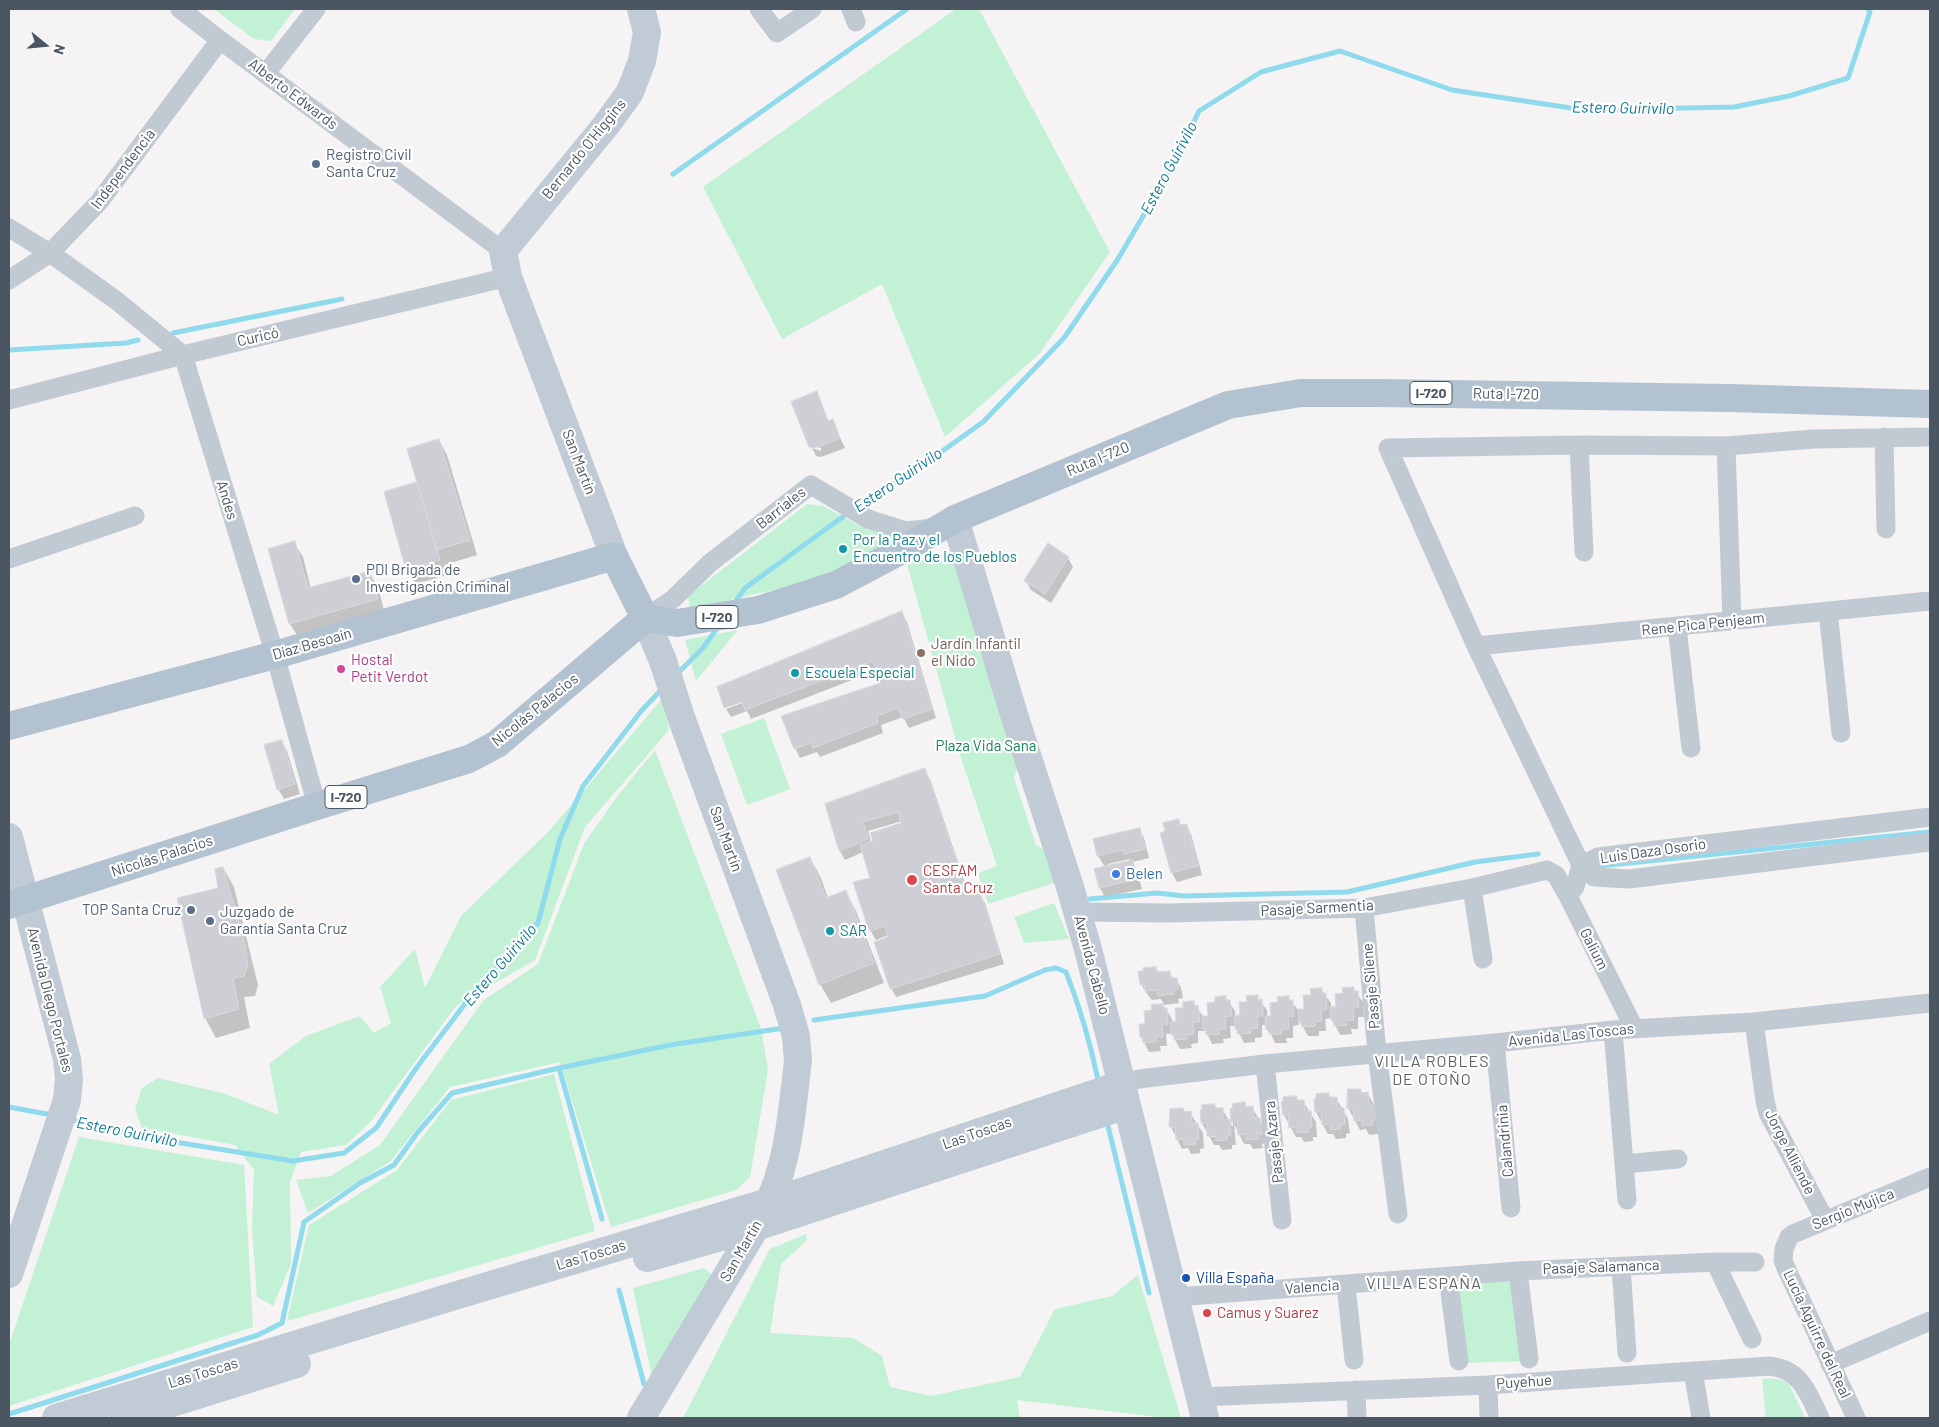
<!DOCTYPE html>
<meta charset="utf-8">
<style>
body{margin:0}
#map{position:relative;width:1939px;height:1427px;overflow:hidden;background:#f5f3f3;font-family:Barlow,sans-serif}
canvas{display:block}
.frame{position:absolute;inset:0;border:10px solid #4a5661;pointer-events:none}
.north{position:absolute;left:20px;top:20px;width:50px;height:50px;-webkit-text-stroke:4px #fff;paint-order:stroke;rotate:107deg;font-size:14px;font-weight:700;line-height:20px;text-align:center;color:#4a5661}
.north::after{content:'';display:block;margin:auto;width:18px;height:22px;background:#4a5661;clip-path:polygon(50% 0,100% 100%,50% 72%,0 100%)}
</style>
<div id="map">
<canvas width="1939" height="1427"></canvas>
<div class="frame"></div>
<div class="north">N</div>
</div>
<script>
const c = document.querySelector('canvas').getContext('2d');
c.lineJoin = 'round';
function fillPath(path, color) { c.fillStyle = color; c.fill(path, 'evenodd'); }
function stroke(path, color, width, dash) { c.strokeStyle = color; c.lineWidth = width; c.lineCap = dash ? 'butt' : 'round'; c.setLineDash(dash || []); c.stroke(path); }
function write(font, color, halo, rows, align = 'center') {
  c.font = font + ' Barlow,sans-serif'; c.lineWidth = 4.5; c.setLineDash([]); c.textBaseline = 'middle'; c.strokeStyle = halo; c.fillStyle = color; for (const [text, x, y, turn = 0] of rows) {
    c.save(); c.translate(x, y); c.rotate((+turn || 0) * Math.PI / 180); c.textAlign = isNaN(turn) ? turn : align; if (halo) c.strokeText(text, 0, 0); c.fillText(text, 0, 0); c.restore();
  }
}
const green = new Path2D(`
 M214,9H295L271,41L254,39Z
 M956,9H979L1110,252L1039,354L945,437L882,284L782,339L703,187Z
 M807,504L823,506L860,526L881,528L894,538L830,577L690,609L688,596Z
 M937,553L961,566L1019,764L1014,778L1036,845L1046,851L1057,882L988,904L978,873L997,866L960,755L906,560Z
 M738,630L696,681L685,640Z
 M662,699L669,730L585,827L535,960L456,1006L372,1120L346,1145L301,1152L290,1182L291,1264L273,1306L257,1297L252,1228L254,1170L235,1145L142,1128L135,1109L142,1088L158,1078L226,1094L279,1115L269,1064L306,1036L360,1016L374,1033L391,1023L380,987L415,949L425,988L461,916L549,831Z
 M764,718L790,789L747,805L721,734Z
 M655,750L761,1028L768,1070L750,1177L736,1190L611,1227L560,1062L450,1087L391,1161L308,1213L296,1180L331,1176L380,1145L484,1000L538,964L584,844L616,798Z
 M1054,903L1069,939L1024,943L1014,917Z
 M554,1074L595,1231L287,1321L309,1225L397,1170L451,1100Z
 M79,1137L244,1165L253,1327L9,1406V1345Z
 M806,1234L807,1240L781,1264L770,1333L853,1338L882,1356L890,1387L931,1396L1020,1377L1055,1309L1112,1296L1138,1275L1181,1418H1165L1017,1400L1020,1418H683L770,1249Z
 M704,1268L715,1277L653,1382L633,1288Z
 M1510,1280L1523,1361L1465,1363L1455,1283Z
 M1762,1379C1773,1379 1782,1377 1790,1386L1805,1418H1766Z`);
const shadow = new Path2D(`
 M816,392L829,422L832,421L845,448L821,457L816,456L812,448L821,451V448L810,445Z
 M439,440L447,455L477,555L444,565L447,575L416,584L407,570L385,493L419,483Z
 M294,543L303,557L311,589L369,572L378,587L385,614L299,638L290,624L270,550Z
 M1068,558L1073,567L1051,603L1031,590L1026,581Z
 M902,613L907,622L936,718L909,728L903,717L881,725L883,733L820,757L817,752L800,758L795,748L882,683L878,670L751,719L747,711L731,717L726,709L748,701Z
 M282,742L287,751L300,794L284,799L278,789Z
 M924,769L930,779L968,892L979,893L985,903L1004,964L896,997L891,988L889,935L876,940L870,930L871,879L863,852L845,860L840,851L826,804ZM902,821L903,824L871,843L868,831Z
 M1178,820L1182,826L1186,825L1191,834L1202,875L1177,882L1172,873L1161,833L1167,832Z
 M1139,829L1144,838L1149,858L1133,862L1137,871L1142,889L1105,897L1100,888L1105,867L1098,856L1095,840ZM1129,859L1130,862L1109,867L1108,864Z
 M810,858L821,878L828,898L845,891L856,911L884,983L831,1003L820,984Z
 M223,868L234,887L258,985L255,996L244,997L250,1028L216,1038L205,1018Z
 M1156,968L1159,973L1169,972L1174,979H1176L1181,988L1183,998L1178,999L1179,1003L1164,1005L1161,999L1152,1000L1147,994L1141,984Z
 M1353,988L1363,1002L1364,1017H1358V1029H1351L1352,1034L1340,1035L1332,1018L1325,1019L1326,1031H1319V1036H1308L1298,1018L1299,1025L1293,1026V1038H1286L1287,1043H1275L1267,1025H1262V1037L1255,1038V1042L1244,1043L1236,1026H1230L1231,1038L1223,1039L1224,1043L1212,1044L1206,1031H1198V1043L1191,1044L1192,1048L1180,1049L1172,1034H1166L1167,1046H1160L1161,1051L1149,1052L1144,1042L1146,1025L1153,1011V1006L1163,1005L1172,1019V1023L1177,1022L1184,1009L1193,1003L1203,1016L1209,1017L1216,1003L1225,997L1235,1011V1017H1241L1248,1003L1257,997L1267,1010V1017H1272L1279,1003L1288,997L1298,1010H1305L1312,996L1321,990L1331,1003V1009L1337,1008L1344,994Z
 M1360,1090L1363,1094H1368L1373,1103L1382,1129H1378V1134L1369,1135L1366,1129L1360,1130L1348,1108Z
 M1328,1094L1331,1098H1336L1348,1119L1350,1133L1346,1134V1138L1336,1139L1333,1134H1328L1316,1112Z
 M1296,1097L1298,1101H1303L1316,1122L1317,1137H1313V1141L1304,1142L1301,1137H1296L1284,1115L1283,1103Z
 M1245,1104L1247,1108H1252L1265,1128L1266,1143L1262,1144L1263,1148L1253,1149L1250,1144H1244L1234,1124L1236,1145H1232V1149L1222,1150L1219,1145H1214L1202,1123L1201,1111L1214,1105L1217,1109H1222L1233,1127L1232,1110ZM1211,1135L1222,1136L1211,1137Z
 M1183,1109L1185,1113H1190L1203,1133L1204,1148L1200,1149V1153L1191,1154L1188,1148L1182,1149L1171,1127Z`);
const stream = new Path2D(`
 M673,174L907,9
 M173,333L342,299
 M9,350L126,343L138,340
 M855,508L920,467L983,422L1064,338L1118,259L1173,165L1199,111L1261,72L1340,51L1452,90L1584,110L1734,107L1789,96L1848,78L1870,12L1868,9
 M734,604L745,588L848,513
 M676,675L703,648L718,627
 M1600,866L1930,832
 M1090,899L1157,893L1184,896L1347,892L1475,862L1538,854
 M814,1020L985,996L1045,970L1056,968L1066,972C1080,1007 1090,1042 1098,1080
 M559,1068L602,1219
 M9,1107L52,1115
 M68,1119L156,1139L293,1161L344,1153L376,1128L417,1067L471,996L538,923L560,839L583,786L642,710L663,688
 M1107,1122L1149,1293
 M619,1290L644,1384
 M9,1414L258,1335L282,1323L304,1222L360,1183L394,1165L418,1132L452,1093L559,1068L670,1045L784,1028`);
const building = new Path2D(`
 M817,391L828,421L833,419L840,438L815,448L809,447L791,402Z
 M439,439L470,540L437,550L407,449Z
 M417,482L440,560L406,570L384,492Z
 M295,541L308,588L370,571L378,599L289,624L268,549Z
 M1048,543L1069,557L1045,594L1024,581Z
 M902,611L932,709L903,719L897,708L877,716L878,723L813,748L811,743L794,749L781,716L880,683L873,661L745,710L742,702L724,708L717,687Z
 M282,740L295,784L277,790L264,745Z
 M925,768L966,890L980,892L1000,954L890,989L874,942L888,937L885,926L869,931L853,882L870,878L860,845L873,841L870,833L901,823L898,812L863,822L868,839L839,851L825,804Z
 M1179,819L1180,825L1187,824L1198,866L1171,873L1160,833L1165,831L1163,823Z
 M1140,828L1145,849L1124,854L1123,850L1097,856L1093,839Z
 M810,857L826,898L846,890L874,963L819,985L776,870Z
 M1133,860L1137,879L1099,888L1094,869Z
 M223,867L245,944L248,965L244,976L233,978L239,1009L204,1019L177,898L218,888L215,869Z
 M1156,967L1157,972L1170,971L1171,978H1177L1178,989L1174,990V994L1158,996L1157,990L1145,991L1144,984L1140,985L1138,971H1143V968Z
 M1354,987V991H1358L1359,1007L1353,1008L1354,1020H1346L1347,1025L1334,1026L1333,1021L1331,1020L1330,1007H1336L1335,994L1343,993L1342,988Z
 M1322,988V993H1326L1327,1009L1321,1010L1322,1021L1315,1022V1026L1302,1027L1301,1023L1299,1022L1298,1009H1304L1303,995H1311L1310,989Z
 M1258,995V1000L1262,999L1263,1016H1257L1258,1028L1250,1029L1251,1033L1237,1034V1029H1235L1234,1016L1240,1015L1239,1002H1247L1246,996Z
 M1226,996V1000H1230L1232,1016L1225,1017L1226,1029H1219V1034L1206,1035V1030L1203,1029V1016H1208L1207,1003L1215,1002V997Z
 M1289,996V1000H1293L1294,1016L1288,1017L1289,1029H1281L1282,1034H1269L1268,1030L1266,1029L1265,1016H1271L1270,1003L1278,1002L1277,997Z
 M1194,1001L1195,1006L1198,1005L1200,1022H1193L1194,1034L1187,1035V1039L1174,1040V1035H1171L1170,1022L1176,1021L1175,1008H1183V1002Z
 M1163,1004V1008H1167L1168,1024L1162,1025L1163,1037H1156V1042L1143,1043L1142,1038L1140,1037L1139,1024H1145L1144,1011L1152,1010L1151,1005Z
 M1348,1089H1361V1093L1368,1092L1369,1104H1376L1377,1120H1373V1125L1362,1126L1361,1120L1354,1121L1353,1108H1347Z
 M1329,1093V1097H1337L1338,1108H1344L1345,1124L1341,1125V1129L1330,1130V1124L1322,1125L1321,1112H1315L1314,1099H1316V1094Z
 M1297,1096V1100H1304L1305,1111H1311L1312,1127L1308,1128L1309,1132L1297,1133V1127L1289,1128L1288,1115H1283L1281,1102L1283,1101V1097Z
 M1245,1102L1246,1107L1253,1106L1254,1118H1260L1262,1134H1258V1139L1246,1140V1134L1238,1135L1237,1122H1231L1230,1109L1233,1108L1232,1104Z
 M1215,1104V1108H1223V1120L1230,1119L1231,1135L1227,1136V1140L1216,1141V1136H1207V1123H1201L1200,1110H1202V1105Z
 M1183,1108V1112L1191,1111L1192,1123H1198L1199,1139L1195,1140L1196,1144L1184,1145V1139L1176,1140L1175,1127H1169L1170,1109Z`);
const street = new Path2D(`
 M180,9L220,40L503,251
 M759,9L777,33L812,9
 M851,9L856,22
 M266,73L316,9
 M9,228L50,253L117,301L183,355L275,655L317,806
 M9,280L50,253L99,202L220,40
 M9,400L183,355L508,277
 M1884,437L1886,529
 M1579,445L1584,552
 M1726,446L1732,621
 M9,559L135,516
 M1828,611L1841,733
 M645,618L673,599L710,563L811,485L868,519L906,531L933,528
 M1677,627L1691,748
 M1476,646L1930,601
 M1581,865L1594,877L1629,879L1930,842
 M1581,865L1598,857L1930,817
 M1472,888L1483,959
 M1568,896L1575,887L1581,865L1476,646L1388,448L1579,445L1726,446L1814,439L1930,437
 M1364,908L1377,1053L1398,1214
 M1078,912L1169,913L1364,908L1472,888L1547,870L1556,875L1568,896L1634,1028
 M1754,1022L1765,1101L1768,1113L1825,1220
 M1613,1030L1627,1200
 M1495,1043L1511,1208
 M1265,1064L1282,1220
 M1123,1084L1139,1079L1265,1064L1495,1043L1613,1030L1754,1022L1930,1003
 M1624,1164L1678,1159
 M1715,1262L1752,1339
 M1621,1267L1627,1353
 M1518,1271L1529,1359
 M1448,1277L1459,1361
 M1346,1285L1354,1360
 M1176,1297L1518,1271L1715,1262H1755
 M1830,1364L1930,1321
 M1693,1371L1701,1418
 M1488,1385L1489,1418
 M1356,1390L1357,1418
 M1200,1397L1488,1385L1769,1366C1801,1369 1808,1393 1820,1418
 M1856,1418L1786,1268L1783,1260L1784,1249L1789,1237L1793,1234L1930,1177`);
const secondary = new Path2D(`
 M955,519L1016,721L1070,887L1088,949L1205,1418
 M614,556L508,277L503,251L607,124L630,92L642,61L647,32L641,9
 M9,837L67,1059L69,1079L67,1100L9,1274
 M647,1258L756,1227L1127,1105
 M56,1418L461,1294L792,1195L1123,1084
 M124,1418L297,1364
 M641,1418L756,1227C764,1212 772,1198 777,1182C790,1144 793,1101 798,1061L796,1036L787,1005L681,717L663,661L645,618`);
const primary = new Path2D(`
 M9,726L275,655L614,556L645,618
 M9,905L317,806L469,759L497,744L645,618L677,623L758,610L836,585L904,549L955,519L1228,405L1301,393H1376L1729,398L1930,404`);
const markers = [
 [316,164,5,"#5c6f8a"],
 [843,549,5,"#0f9aa8"],
 [356,579,5,"#5c6f8a"],
 [921,653,5,"#8d6e63"],
 [341,669,5,"#d1479c"],
 [795,673,5,"#0f9aa8"],
 [1116,874,5,"#3f7fe0"],
 [912,880,6,"#e0444e"],
 [191,910,5,"#5c6f8a"],
 [210,921,5,"#5c6f8a"],
 [830,931,5,"#0f9aa8"],
 [1186,1278,5,"#1a4fb4"],
 [1207,1313,5,"#e0444e"]
];
const shields = [
 [1431,393,42],
 [717,617,42],
 [346,797,42]
];
const shieldNames = [
 ["I-720",1431,393],
 ["I-720",717,617],
 ["I-720",346,797]
];
const streetNames = [
 ["Alberto Edwards",293,94,37],
 ["Bernardo O'Higgins",584,149,-51],
 ["Independencia",123,169,-53],
 ["Curicó",258,337,-13],
 ["Ruta I-720",1506,394,1],
 ["Ruta I-720",1098,459,-23],
 ["San Martín",579,462,69],
 ["Andes",227,500,73],
 ["Barriales",781,508,-38],
 ["Rene Pica Penjeam",1703,624,-6],
 ["Díaz Besoaín",312,644,-16],
 ["Nicolás Palacios",535,710,-39],
 ["San Martín",726,839,70],
 ["Luis Daza Osorio",1653,851,-8],
 ["Nicolás Palacios",162,856,-18],
 ["Pasaje Sarmentia",1317,908,-3],
 ["Galium",1594,949,63],
 ["Avenida Cabello",1092,965,75],
 ["Pasaje Silene",1371,986,-95],
 ["Avenida Diego Portales",50,1000,76],
 ["Avenida Las Toscas",1571,1035,-6],
 ["Las Toscas",977,1133,-19],
 ["Calandrinia",1505,1141,-95],
 ["Pasaje Azara",1274,1142,-96],
 ["Jorge Alliende",1790,1152,63],
 ["Sergio Mujica",1853,1209,-22],
 ["San Martín",741,1251,-60],
 ["Las Toscas",591,1255,-17],
 ["Pasaje Salamanca",1601,1267,-2],
 ["Valencia",1312,1287,-4],
 ["Lucía Aguirre del Real",1817,1334,65],
 ["Las Toscas",203,1373,-17],
 ["Puyehue",1524,1382,-4]
];
const serviceNames = [
 ["Registro Civil",326,155],
 ["Santa Cruz",326,172],
 ["PDI Brigada de",366,570],
 ["Investigación Criminal",366,587],
 ["TOP Santa Cruz",181,910,"right"],
 ["Juzgado de",220,912],
 ["Garantía Santa Cruz",220,929]
];
const cultureNames = [
 ["Por la Paz y el",853,540],
 ["Encuentro de los Pueblos",853,557],
 ["Escuela Especial",805,673],
 ["SAR",840,931]
];
const educationNames = [
 ["Jardín Infantil",931,644],
 ["el Nido",931,661]
];
const hotelNames = [
 ["Hostal",351,660],
 ["Petit Verdot",351,677]
];
const parkNames = [
 ["Plaza Vida Sana",986,746]
];
const healthNames = [
 ["CESFAM",923,871],
 ["Santa Cruz",923,888],
 ["Camus y Suarez",1217,1313]
];
const shopNames = [
 ["Belen",1126,874]
];
const transitNames = [
 ["Villa España",1196,1278]
];
const waterNames = [
 ["Estero Guirivilo",1623,108,1],
 ["Estero Guirivilo",1169,168,-62],
 ["Estero Guirivilo",898,480,-34],
 ["Estero Guirivilo",500,965,-49],
 ["Estero Guirivilo",127,1132,11]
];
const neighbourhoodNames = [
 ["VILLA ROBLES",1432,1062],
 ["DE OTOÑO",1432,1080],
 ["VILLA ESPAÑA",1424,1284]
];
fillPath(green, '#c3f1d5');
fillPath(shadow, '#0003');
stroke(stream, '#90daee', 5);
fillPath(building, '#cdcfd5');
stroke(building, '#d7d9de', 1);
stroke(street, '#c1cad2', 19);
stroke(secondary, '#c1cbd6', 28);
stroke(primary, '#b3c2d1', 28);
for (const [x, y, r, color] of markers) { const dot = new Path2D(); dot.arc(x, y, r, 0, 2 * Math.PI); c.fillStyle = color; c.fill(dot); stroke(dot, '#fff', 2); }
for (const [x, y, w] of shields) { const box = new Path2D(); box.roundRect(x - w / 2, y - 11.5, w, 23, 4); c.fillStyle = '#fff'; c.fill(box); stroke(box, '#4a5661', 1); }
write('bold 14px', '#4a5661', null, shieldNames);
write('15px', '#4a5661', '#fff', streetNames);
write('15px', '#4e5e75', '#fff', serviceNames, 'left');
write('15px', '#0d838f', '#fff', cultureNames, 'left');
write('15px', '#785e54', '#fff', educationNames, 'left');
write('15px', '#b23c85', '#fff', hotelNames, 'left');
write('15px', '#17864f', '#fff', parkNames);
write('15px', '#be3a42', '#fff', healthNames, 'left');
write('15px', '#366cbe', '#fff', shopNames, 'left');
write('15px', '#164399', '#fff', transitNames, 'left');
write('italic 16px', '#0c7c9b', '#fff', waterNames);
c.letterSpacing = '1px';
write('16px', '#5f6368', '#fff', neighbourhoodNames);
c.letterSpacing = '0px';
</script>
